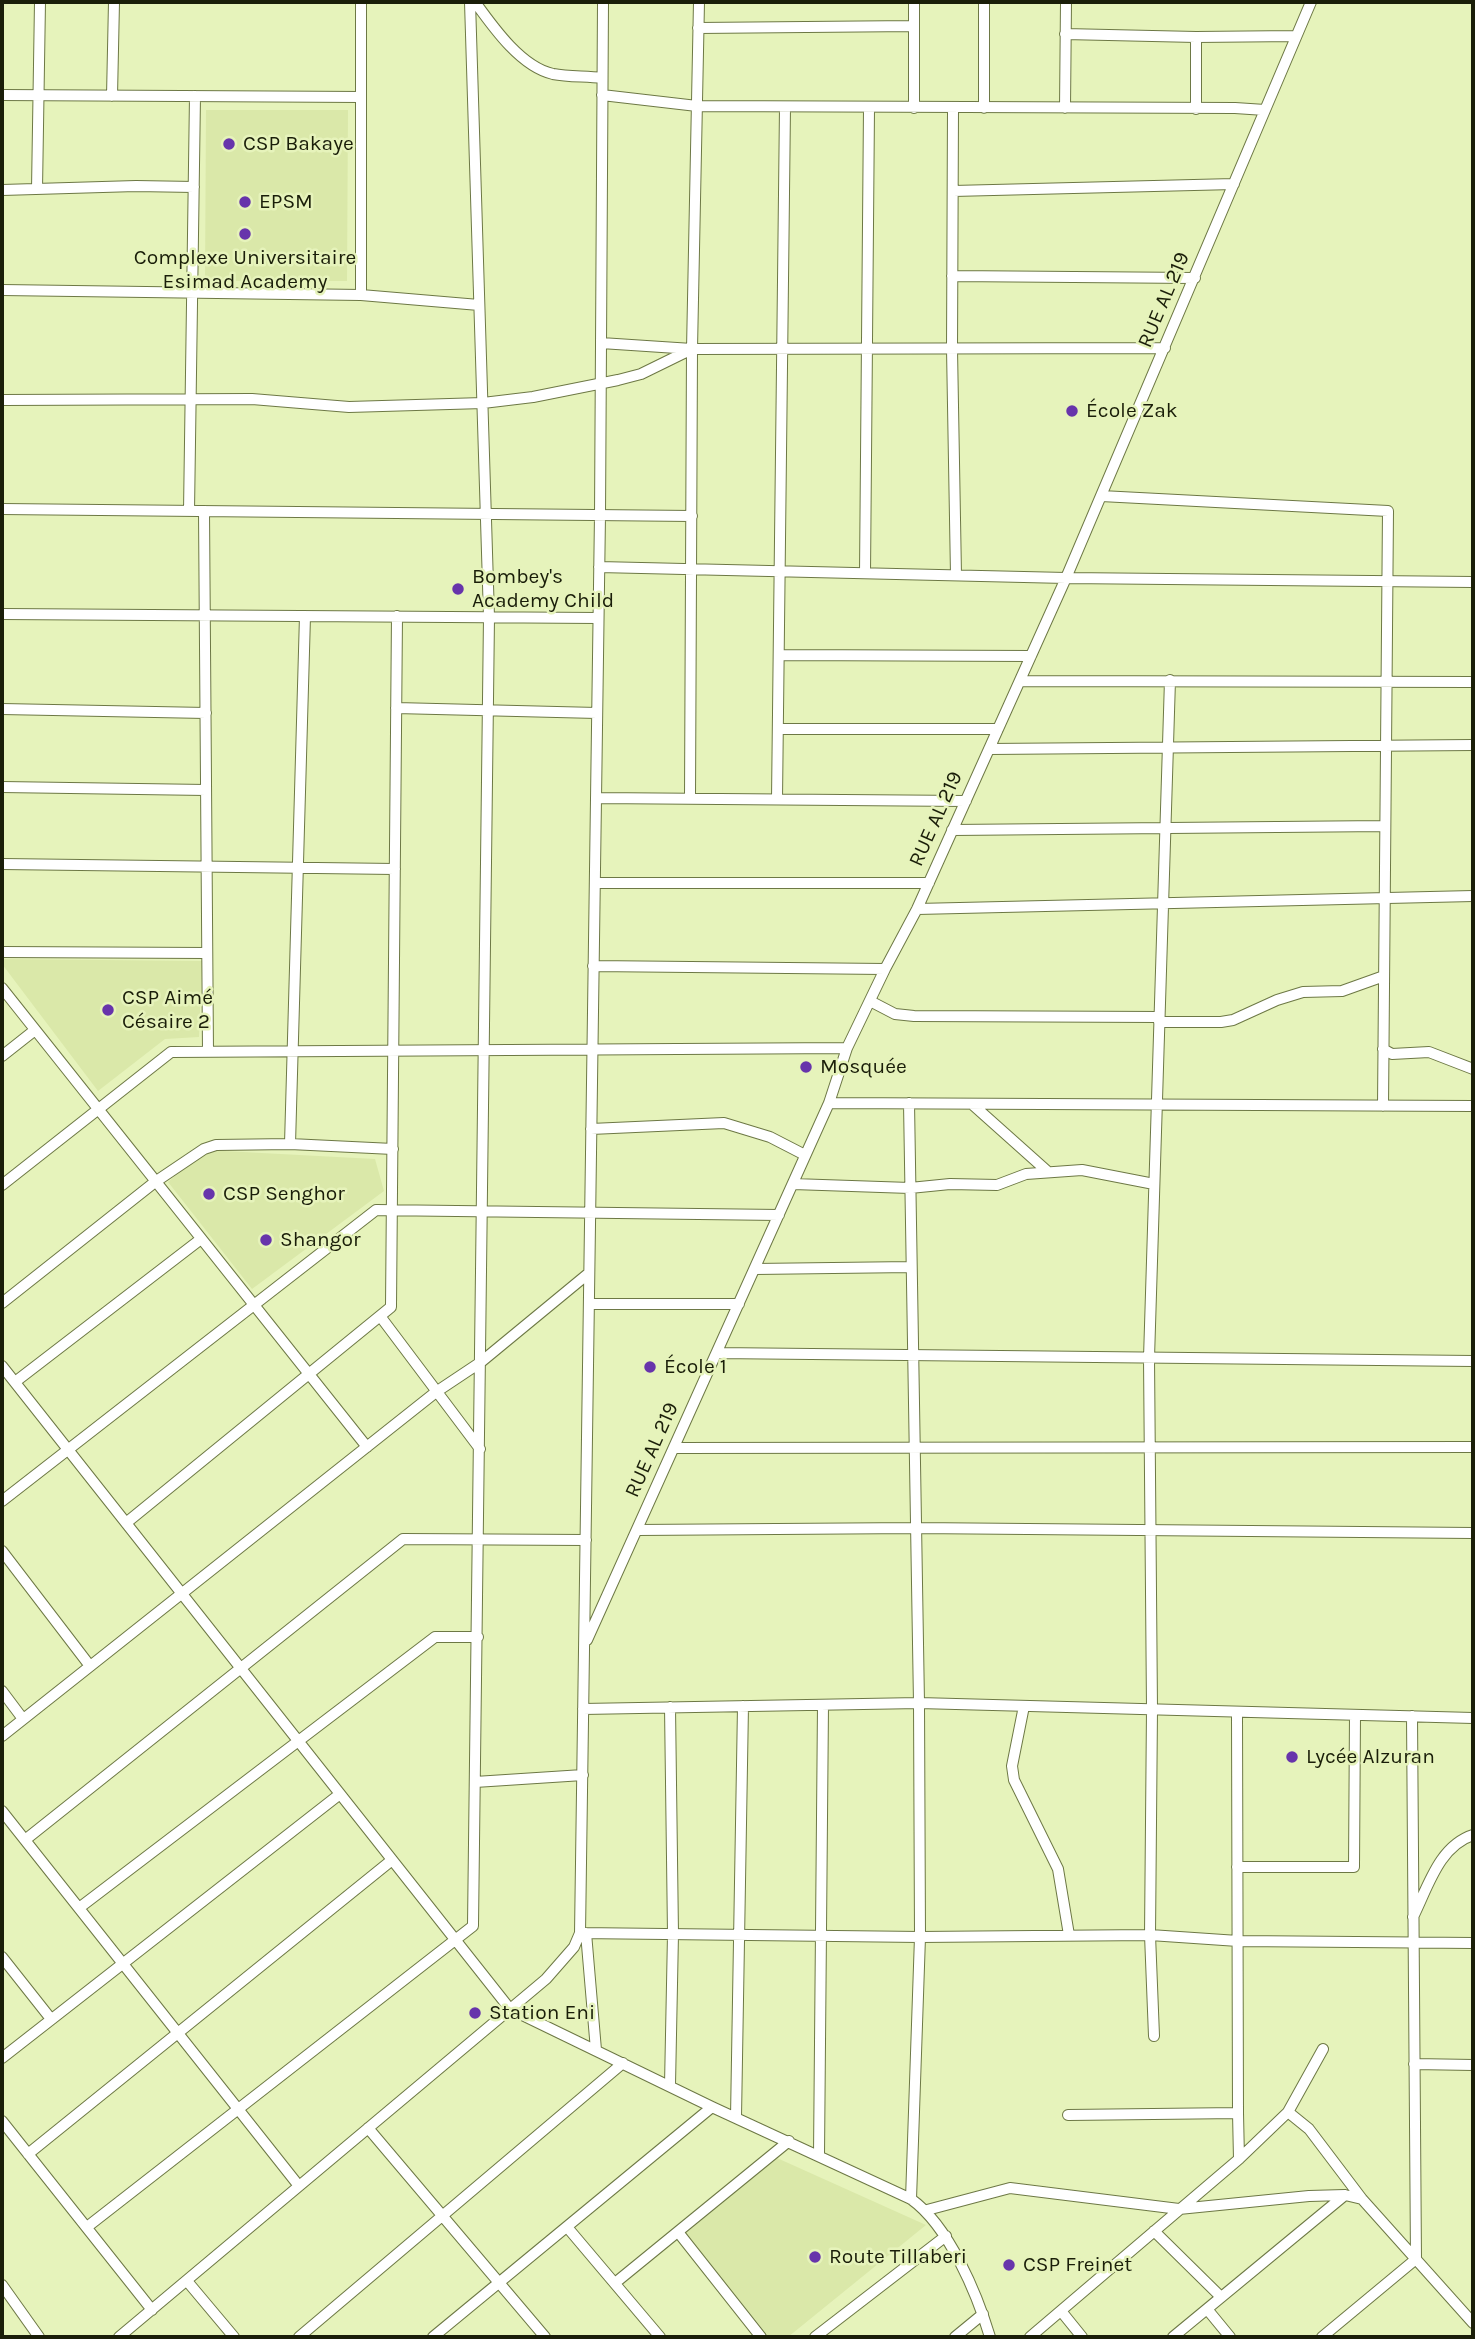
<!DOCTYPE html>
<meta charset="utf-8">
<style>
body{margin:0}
#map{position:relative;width:1475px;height:2339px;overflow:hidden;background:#e6f3bb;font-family:Karla,sans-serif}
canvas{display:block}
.frame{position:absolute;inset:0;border:4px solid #1a1e09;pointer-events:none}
</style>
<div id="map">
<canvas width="1475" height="2339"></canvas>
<div class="frame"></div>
</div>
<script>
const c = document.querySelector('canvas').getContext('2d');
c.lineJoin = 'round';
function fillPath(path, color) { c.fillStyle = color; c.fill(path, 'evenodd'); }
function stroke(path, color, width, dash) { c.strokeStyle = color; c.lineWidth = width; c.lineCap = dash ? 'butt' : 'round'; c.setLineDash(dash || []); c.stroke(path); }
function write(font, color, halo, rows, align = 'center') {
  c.font = font + ' Karla,sans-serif'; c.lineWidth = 5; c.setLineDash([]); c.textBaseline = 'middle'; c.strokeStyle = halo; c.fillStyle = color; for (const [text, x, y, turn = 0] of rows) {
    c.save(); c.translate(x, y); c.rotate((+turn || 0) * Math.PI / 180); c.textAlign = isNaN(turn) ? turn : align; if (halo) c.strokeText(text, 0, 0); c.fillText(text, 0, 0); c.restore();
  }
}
const built = new Path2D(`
 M206,110H348L347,281H205Z
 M2,959L202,961L199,1037L165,1039L98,1091L2,964Z
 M205,1150L375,1159L384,1191L252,1289L168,1182Z
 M777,2158L926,2225L788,2337H769L686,2233Z`);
const minor = new Path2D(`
 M361,2V295
 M475,2C493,27 521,67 553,74C569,77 586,76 602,78
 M914,2V108
 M698,28L914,26
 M1065,34L1196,37L1296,36
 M2,95L361,97
 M602,95L697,106L1235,108L1265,110
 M112,96L114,2
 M953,108L952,349L956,575
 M984,108V2
 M1065,108L1066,2
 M1196,109V37
 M37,189L40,2
 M2,190L136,186L194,187
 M953,191L1234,184
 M952,276L1195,278
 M2,290L361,295L479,305
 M601,343L692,349L1165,348
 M2,400L252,399L349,407L483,403L533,397L618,380L641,374L692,349
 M1101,496L1388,511L1383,1106
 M2,509L692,516
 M189,511L195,96
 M204,511L208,1052
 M599,567L1066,578L1473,582
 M865,573L869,108
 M2,614L598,618
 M779,655L1031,656
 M1020,681L1473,682
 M396,708L597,713
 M2,709L206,713
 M778,729H998
 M989,749L1473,745
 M2,787L206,790
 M690,797L692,349L699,2
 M596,798L966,801
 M777,799L785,107
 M952,830L1385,826
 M2,864L395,869
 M595,883H929
 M917,909L1473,896
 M2,952L207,953
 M593,966L885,969
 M2,988L367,1447
 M870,1001L895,1014L914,1016L1159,1017
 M1159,1022H1221L1233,1020L1277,1000L1303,992L1342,991L1384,976
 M1383,1049L1392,1054L1429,1052L1473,1069
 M2,1056L35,1030
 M829,1103L1473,1106
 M909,1103L919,1703L920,1937L911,2199
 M972,1104L1047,1171
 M591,1129L724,1123L770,1137L805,1155
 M290,1144L305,616
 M793,1184L910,1188L950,1184L997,1185L1026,1174L1082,1170L1154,1184
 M2,1185L171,1052L847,1048
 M755,1269L911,1267
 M2,1303L155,1182L204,1149L216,1145L290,1144L393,1149
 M589,1304H739
 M380,1316L480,1449
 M717,1353L1473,1361
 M2,1366L510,2009L712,2107L911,2199C949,2226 977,2294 990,2337
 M15,1382L201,1239
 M674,1448L1473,1447
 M2,1501L376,1210L779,1215
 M126,1523L391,1307L397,616
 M637,1530L916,1528L1473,1533
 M2,1551L90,1666
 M587,1640L829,1103L847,1048L885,969L917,909L1066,578L1311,2
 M2,1691L23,1719
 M1024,1706L1012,1766L1014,1780L1058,1869L1069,1935
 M583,1709L919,1703L1473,1718
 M1237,1712L1238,2113
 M2,1736L436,1392L481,1362L589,1273
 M475,1782L583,1775
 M2,1811L299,2186
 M25,1840L403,1539L586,1540
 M1237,1867H1354L1355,1715
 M79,1908L435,1637H478
 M1413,1917C1428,1887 1439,1846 1473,1835
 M580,1933L920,1937L1150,1935L1238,1941L1473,1943
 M586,1933L596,2050
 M2,1957L51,2019
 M1154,2036L1150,1935L1152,1709L1149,1358L1170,680
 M2,2058L340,1794
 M1414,2064L1473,2065
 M670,2085L673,1934L670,1707
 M1288,2112L1309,2129L1362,2199L1473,2323
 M1068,2115L1238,2113L1239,2159
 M736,2117L743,1706
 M2,2121L152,2310
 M368,2128L545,2337
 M28,2154L392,1860
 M819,2155L823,1705
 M927,2210L1010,2188L1179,2209L1309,2196L1345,2195L1362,2199
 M87,2227L473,1926L489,617L470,2
 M567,2227L660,2337
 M1154,2231L1221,2297
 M678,2232L761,2337
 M187,2281L234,2337
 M615,2283L789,2141
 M2,2285L39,2337
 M1207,2309L1230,2337
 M1061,2311L1082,2337
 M119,2337L546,1979L574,1947L580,1933L600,515L603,2
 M299,2337L623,2063
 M433,2337L712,2107
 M815,2337L946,2236
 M955,2337L983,2314
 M1030,2337L1239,2159L1288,2112L1323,2049
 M1173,2337L1345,2195
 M1322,2337L1416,2259L1412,1716`);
const markers = [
 [229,144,7,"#6734ab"],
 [245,202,7,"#6734ab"],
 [245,234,7,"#6734ab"],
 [1072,411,7,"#6734ab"],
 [458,589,7,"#6734ab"],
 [108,1010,7,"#6734ab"],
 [806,1067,7,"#6734ab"],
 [209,1194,7,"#6734ab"],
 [266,1240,7,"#6734ab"],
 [650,1367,7,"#6734ab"],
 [1292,1757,7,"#6734ab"],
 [475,2013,7,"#6734ab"],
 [815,2257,7,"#6734ab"],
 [1009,2265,7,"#6734ab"]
];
const poiNames = [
 ["CSP Bakaye",243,144],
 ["EPSM",259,202],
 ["Complexe Universitaire",245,258,"center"],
 ["Esimad Academy",245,282,"center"],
 ["École Zak",1086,411],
 ["Bombey's",472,577],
 ["Academy Child",472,601],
 ["CSP Aimé",122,998],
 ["Césaire 2",122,1022],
 ["Mosquée",820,1067],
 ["CSP Senghor",223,1194],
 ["Shangor",280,1240],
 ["École 1",664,1367],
 ["Lycée Alzuran",1306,1757],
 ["Station Eni",489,2013],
 ["Route Tillaberi",829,2257],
 ["CSP Freinet",1023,2265]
];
const streetNames = [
 ["RUE AL 219",1164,300,-67],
 ["RUE AL 219",936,819,-66],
 ["RUE AL 219",652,1450,-66]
];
fillPath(built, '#dae8a9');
stroke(minor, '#6d7845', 12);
stroke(minor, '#fff', 10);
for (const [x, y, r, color] of markers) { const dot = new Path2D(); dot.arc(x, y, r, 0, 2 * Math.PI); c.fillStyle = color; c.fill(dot); stroke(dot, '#e6f3bb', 2.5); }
write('21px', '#1a1e09', '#e6f3bb', poiNames, 'left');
write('21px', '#1a1e09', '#e6f3bb', streetNames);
</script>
